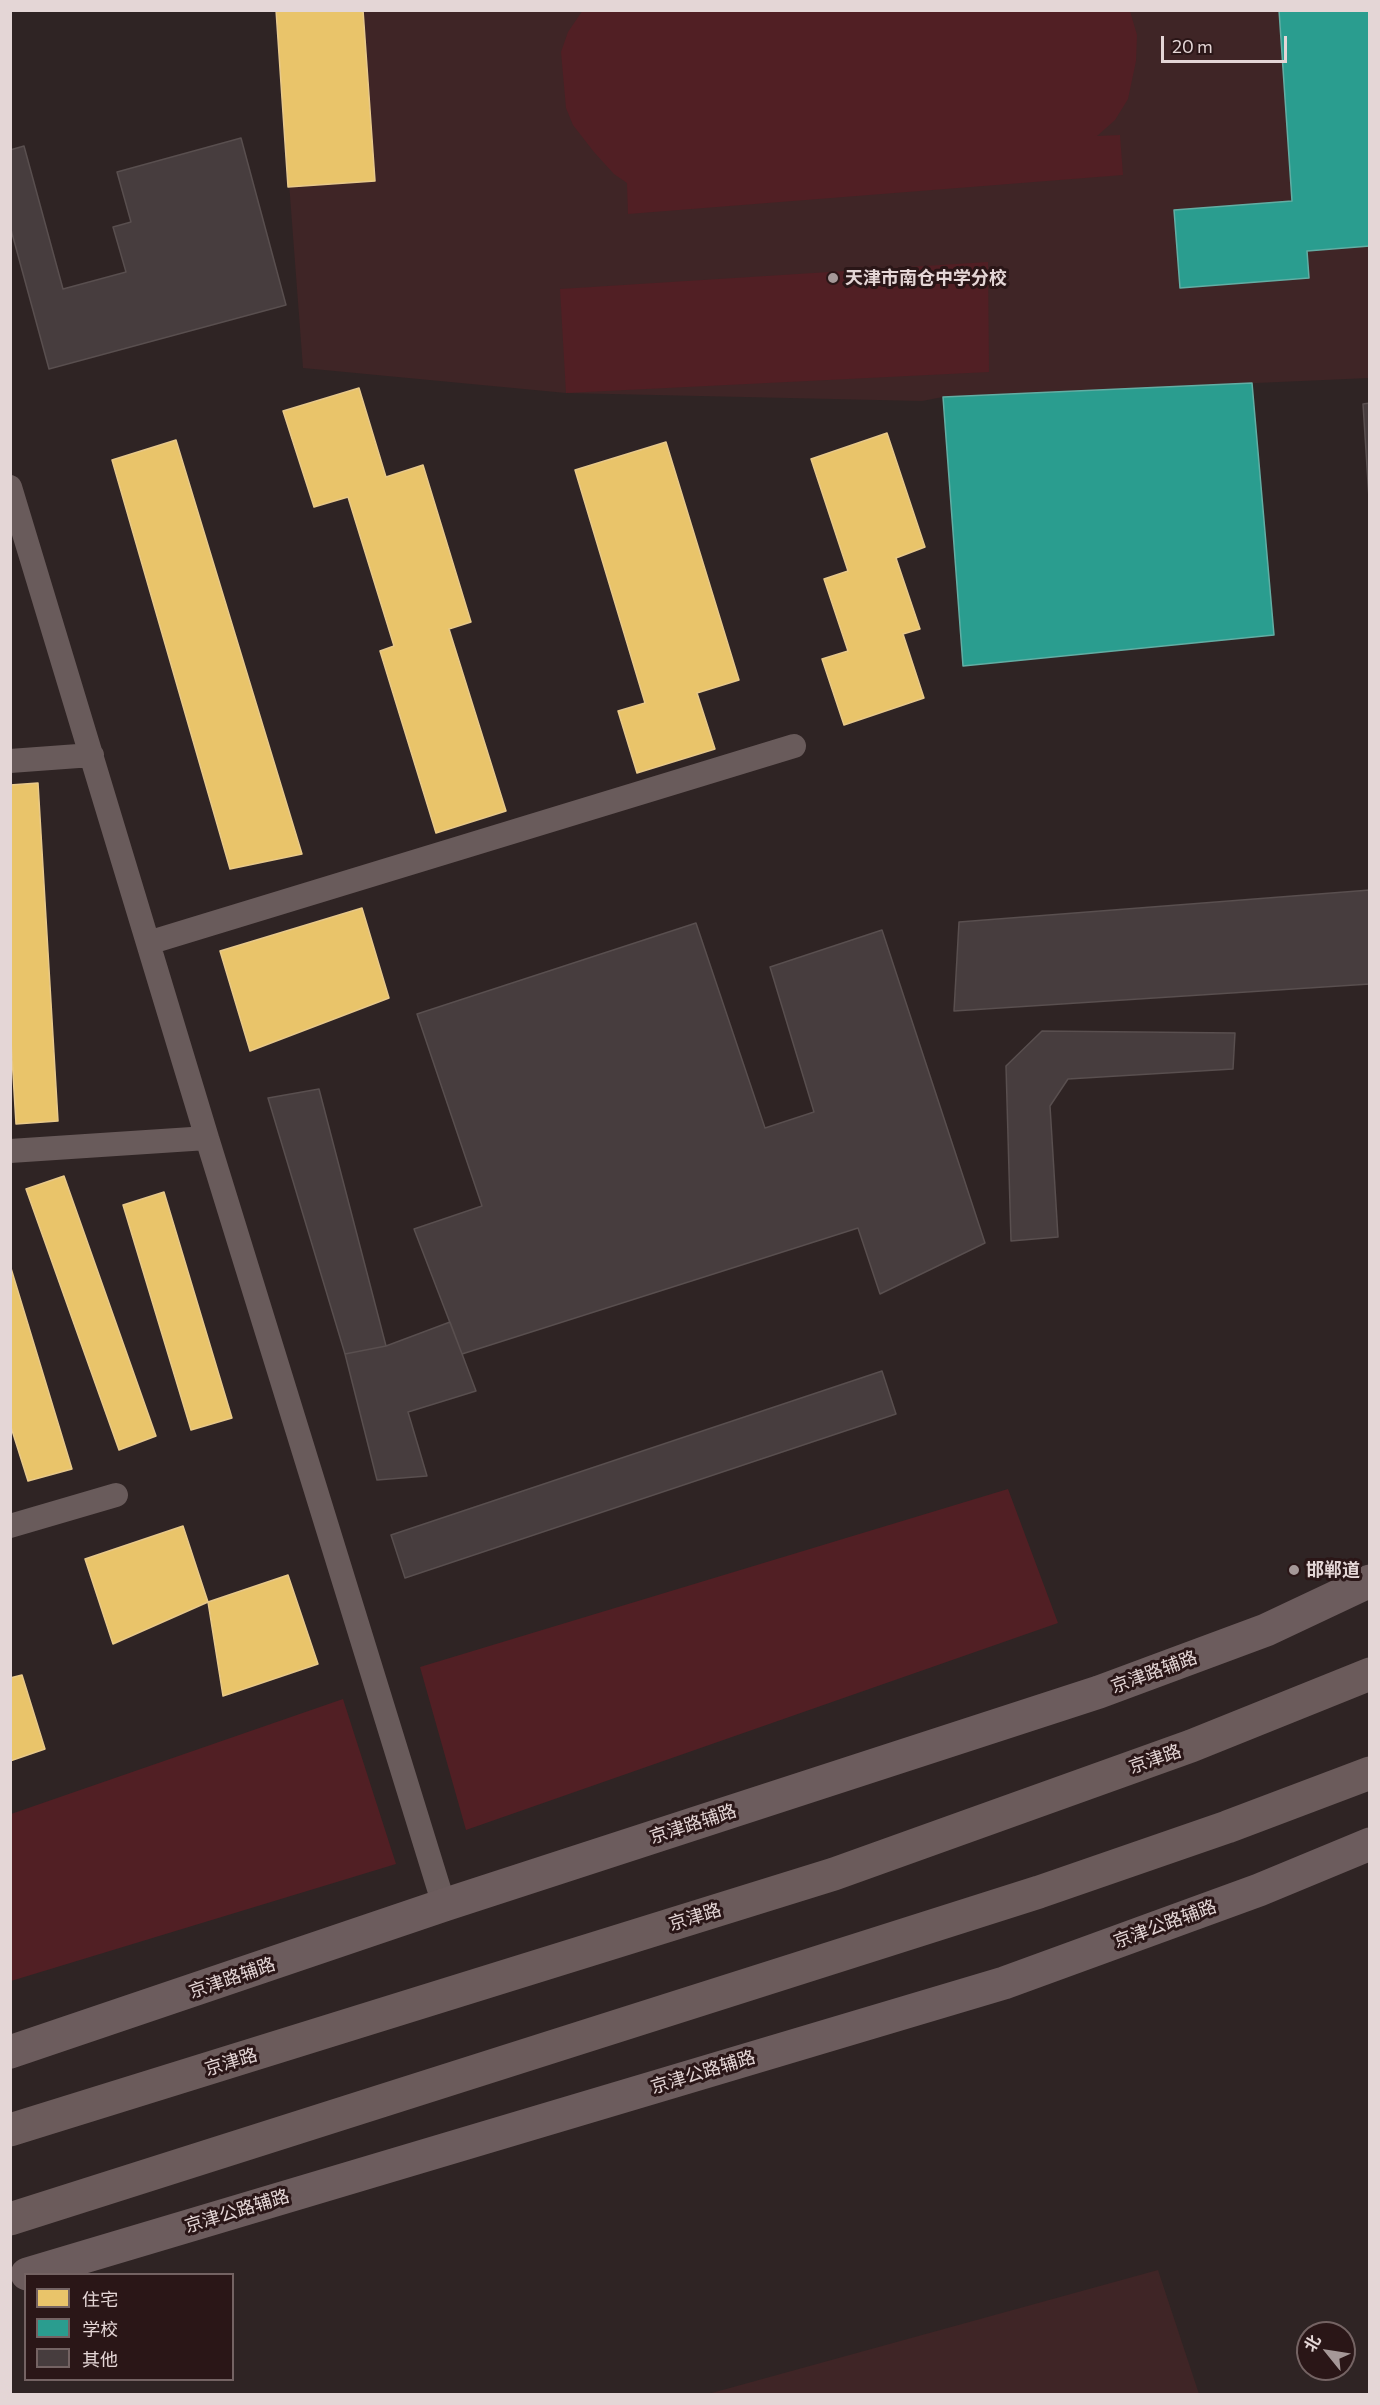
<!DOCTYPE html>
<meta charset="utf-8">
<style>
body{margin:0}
#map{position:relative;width:1380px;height:2405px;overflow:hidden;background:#2f2424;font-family:Commissioner,"Noto Sans SC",sans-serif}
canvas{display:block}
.frame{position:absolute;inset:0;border:12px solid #e4d6d6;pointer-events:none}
.legend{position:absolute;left:24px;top:2273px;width:210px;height:108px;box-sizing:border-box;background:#2a1617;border:2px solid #746363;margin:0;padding:8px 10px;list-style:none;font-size:18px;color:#e4d6d6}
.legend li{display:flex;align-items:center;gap:12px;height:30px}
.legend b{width:30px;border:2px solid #746363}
.north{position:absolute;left:1296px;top:2321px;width:60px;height:60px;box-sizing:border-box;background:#2a1617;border:2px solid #746363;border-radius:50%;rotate:300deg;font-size:16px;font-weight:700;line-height:24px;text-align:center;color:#e4d6d6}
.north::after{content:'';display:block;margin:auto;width:21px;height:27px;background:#a59898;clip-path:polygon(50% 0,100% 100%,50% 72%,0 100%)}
.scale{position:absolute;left:1161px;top:36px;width:126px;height:27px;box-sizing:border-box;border:3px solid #e4d6d6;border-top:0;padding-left:8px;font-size:18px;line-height:21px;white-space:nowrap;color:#e4d6d6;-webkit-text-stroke:4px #2a1617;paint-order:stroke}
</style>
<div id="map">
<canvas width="1380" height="2405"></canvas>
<div class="frame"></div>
<ul class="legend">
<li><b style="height:16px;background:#e9c46a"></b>住宅</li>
<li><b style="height:16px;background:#2a9d8f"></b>学校</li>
<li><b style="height:16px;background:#473d3e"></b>其他</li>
</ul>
<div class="north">北</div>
<div class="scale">20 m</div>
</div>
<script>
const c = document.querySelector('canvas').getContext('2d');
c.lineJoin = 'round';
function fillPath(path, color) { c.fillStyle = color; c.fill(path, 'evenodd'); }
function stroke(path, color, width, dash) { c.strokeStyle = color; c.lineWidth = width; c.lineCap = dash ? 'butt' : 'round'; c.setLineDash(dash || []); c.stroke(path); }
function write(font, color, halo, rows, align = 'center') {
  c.font = font + ' Commissioner,"Noto Sans SC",sans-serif'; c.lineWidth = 6; c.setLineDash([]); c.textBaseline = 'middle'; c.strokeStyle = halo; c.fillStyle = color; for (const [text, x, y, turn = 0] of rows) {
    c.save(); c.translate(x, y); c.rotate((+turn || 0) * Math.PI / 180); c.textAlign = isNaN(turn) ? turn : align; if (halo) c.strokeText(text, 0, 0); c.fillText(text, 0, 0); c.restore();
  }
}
const built = new Path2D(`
 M276,11H1369V378L943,397L922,401L566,393L303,368Z
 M1158,2270L1199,2394H708Z`);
const green = new Path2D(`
 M583,10L1130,11L1137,35L1136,61L1128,99L1115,120L1097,136L1120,135L1123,175L628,214L627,183L614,174L594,152L573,125L566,108L561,52L568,32Z
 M988,262L989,372L566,393L560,289Z
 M1008,1489L1058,1623L466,1830L420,1667Z
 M343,1699L396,1864L11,1981V1814Z`);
const homes = new Path2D(`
 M276,10H363L375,181L288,187Z
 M359,388L386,477L423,465L471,622L449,629L506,811L436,833L380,651L394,646L348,497L314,507L283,411Z
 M887,433L925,547L896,558L920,629L903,634L924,698L844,725L822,659L848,651L824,579L848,571L811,459Z
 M176,440L302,854L230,869L112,460Z
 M666,442L739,680L697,693L715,749L637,773L618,711L645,703L575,470Z
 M38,783L58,1121L16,1124L10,1024V785Z
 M362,908L389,998L250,1051L220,951Z
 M64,1176L156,1436L119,1450L26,1189Z
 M164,1192L232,1418L191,1430L123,1205Z
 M10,1265L72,1469L28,1481L10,1424Z
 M183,1526L208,1602L113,1644L85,1559Z
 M288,1575L318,1664L223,1696L208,1602Z
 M22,1675L45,1749L10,1761V1678Z`);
const schools = new Path2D(`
 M1279,10H1370V246L1307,251L1309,278L1180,288L1174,210L1292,201Z
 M1252,383L1274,635L963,666L943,397Z`);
const building = new Path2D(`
 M241,138L286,305L49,369L10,226V150L24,146L63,289L126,272L113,227L131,222L117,172Z
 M1370,403V514L1363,404Z
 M1370,890V984L954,1011L959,922Z
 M696,923L765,1128L814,1112L770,967L882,930L985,1243L880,1294L858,1228L462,1354L414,1229L482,1206L417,1014Z
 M1042,1031L1235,1033L1233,1069L1068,1079L1050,1106L1058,1237L1011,1241L1006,1066Z
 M319,1089L386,1346L345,1354L268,1098Z
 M450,1322L476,1391L408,1412L427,1476L377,1480L345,1354L386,1346Z
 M882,1371L896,1414L405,1578L391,1535Z`);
const lane = new Path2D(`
 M10,487L207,1138L444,1905
 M10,761L92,755
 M148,943L794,746
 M10,1151L207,1138
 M10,1526L116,1495`);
const secondary = new Path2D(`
 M10,2052L444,1905L1099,1692L1266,1630L1370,1581
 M27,2274L1004,1983L1259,1890L1370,1844`);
const primary = new Path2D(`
 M10,2130L834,1874L1191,1746L1370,1674
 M10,2219L1039,1892L1227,1827L1370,1773`);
const markers = [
 [833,278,6,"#a59898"],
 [1294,1570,6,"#a59898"]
];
const poiNames = [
 ["天津市南仓中学分校",845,278],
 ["邯郸道",1306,1570]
];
const streetNames = [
 ["京津路辅路",1154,1672,-20],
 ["京津路",1155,1759,-19],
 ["京津路辅路",693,1824,-18],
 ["京津路",695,1917,-17],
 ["京津公路辅路",1165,1924,-20],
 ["京津路辅路",232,1978,-19],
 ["京津路",231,2062,-17],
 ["京津公路辅路",703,2072,-17],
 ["京津公路辅路",237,2211,-17]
];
fillPath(built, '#3f2526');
fillPath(green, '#511f24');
fillPath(homes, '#e9c46a');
stroke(homes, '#e8c98a', 1.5);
fillPath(schools, '#2a9d8f');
stroke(schools, '#62aea4', 1.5);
fillPath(building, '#473d3e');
stroke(building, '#594f4f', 1.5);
stroke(lane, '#695b5b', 24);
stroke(secondary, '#6c5c5d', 33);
stroke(primary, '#6b5b5b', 33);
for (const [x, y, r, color] of markers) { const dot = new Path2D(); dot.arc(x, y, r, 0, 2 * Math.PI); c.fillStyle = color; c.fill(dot); stroke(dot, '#2a1617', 2); }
write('bold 18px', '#e4d6d6', '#2a1617', poiNames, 'left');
write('18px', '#e4d6d6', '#2a1617', streetNames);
</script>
